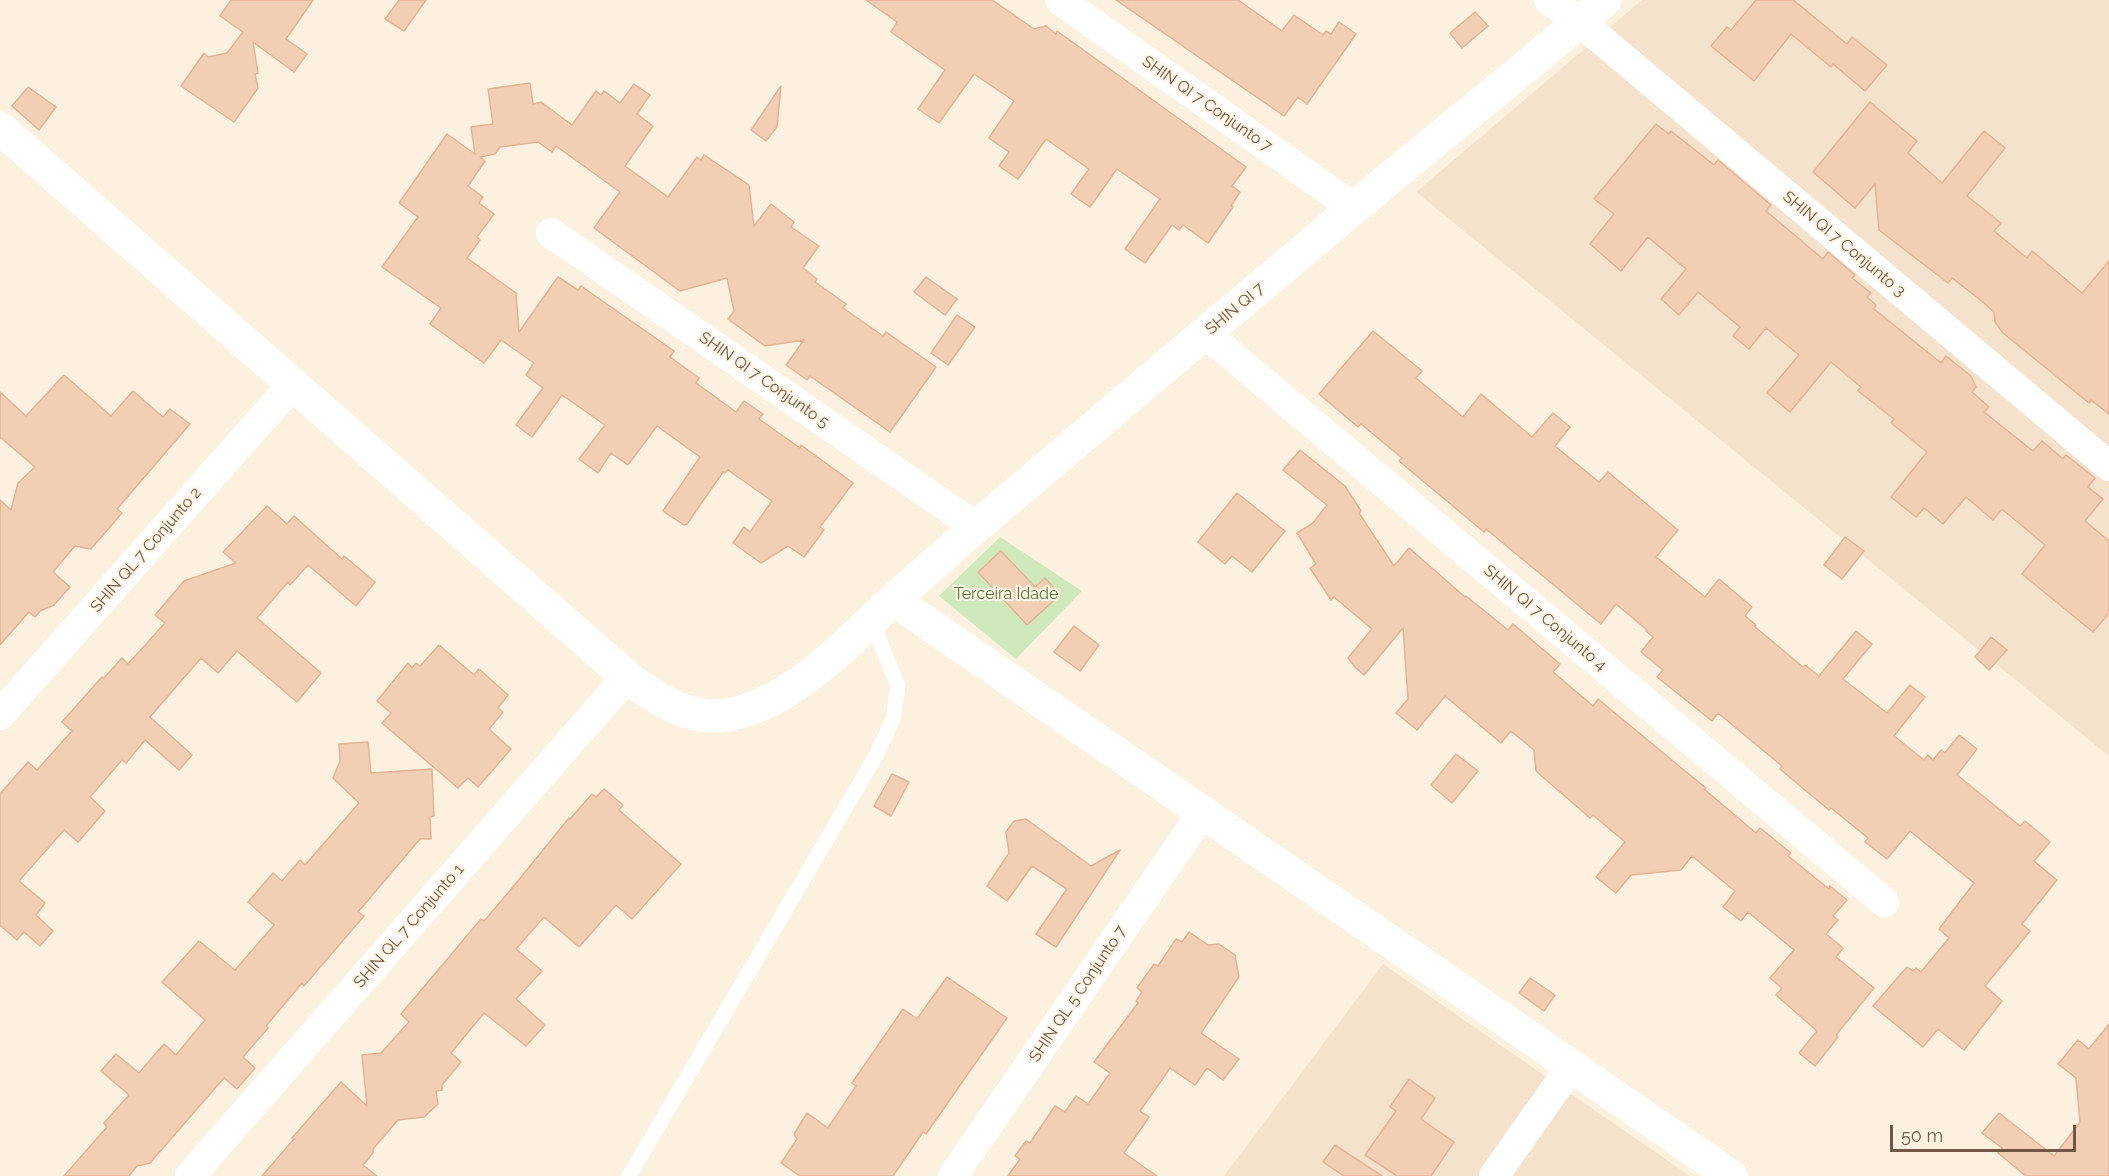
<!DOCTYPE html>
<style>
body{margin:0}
#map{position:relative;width:2109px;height:1176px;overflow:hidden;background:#fcf1de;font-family:Raleway,sans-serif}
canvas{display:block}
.scale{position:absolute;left:1890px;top:1125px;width:186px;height:27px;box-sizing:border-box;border:3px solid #725646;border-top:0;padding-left:8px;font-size:18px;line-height:21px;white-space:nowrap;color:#725646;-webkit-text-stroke:4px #fff5e4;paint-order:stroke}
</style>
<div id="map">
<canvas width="2109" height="1176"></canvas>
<div class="scale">50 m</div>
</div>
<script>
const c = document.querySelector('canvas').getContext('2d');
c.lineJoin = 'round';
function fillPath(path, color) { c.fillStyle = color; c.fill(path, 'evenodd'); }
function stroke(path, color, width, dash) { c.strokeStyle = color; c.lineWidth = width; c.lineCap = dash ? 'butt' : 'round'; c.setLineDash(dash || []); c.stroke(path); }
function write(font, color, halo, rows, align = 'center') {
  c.font = font + ' Raleway,sans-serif'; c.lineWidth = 4.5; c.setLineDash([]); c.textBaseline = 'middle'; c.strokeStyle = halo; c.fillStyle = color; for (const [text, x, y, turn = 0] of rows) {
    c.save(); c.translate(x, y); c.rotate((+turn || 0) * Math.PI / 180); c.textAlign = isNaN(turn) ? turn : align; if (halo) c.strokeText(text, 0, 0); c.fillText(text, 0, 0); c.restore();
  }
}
const residential = new Path2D(`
 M1642,0H2109V756L1416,192Z
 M1383,964L1690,1176H1224Z`);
const green = new Path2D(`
 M1000,537L1082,591L1016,659L939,596Z`);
const building = new Path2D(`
 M231,0H313L286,39L307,54L294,72L253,42L258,73L255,74L258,88L234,122L181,86L204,53L208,57L227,53L243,32L220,16Z
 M399,0H426L404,31L385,19Z
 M866,0H992L1034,29L1046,26L1056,34L1057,31L1246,167L1232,186L1240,192L1231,206L1233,207L1208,243L1183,225L1179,230L1172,225L1145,263L1125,249L1160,199L1117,169L1090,207L1071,194L1089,169L1046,139L1018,179L999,166L1009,152L989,138L1014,101L974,74L939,123L918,109L945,70L891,32L897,22Z
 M1116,0H1238L1282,31L1294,15L1323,35L1326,31L1331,34L1339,22L1356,34L1307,104L1298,97L1284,116Z
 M1756,0H1793L1847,44L1852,37L1887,65L1865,91L1833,64L1831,67L1791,34L1754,81L1711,46L1727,27L1731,30Z
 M1475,12L1488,26L1462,48L1450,33Z
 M530,83L533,104L541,102L572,125L596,91L601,95L604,91L620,103L634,84L650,95L637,114L653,126L625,166L668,197L697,157L701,160L704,155L749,185L754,226L771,204L794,222L791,227L819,246L803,268L817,279L815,282L846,304L843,308L883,336L886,332L936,367L890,432L810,376L807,380L786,365L804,340L765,346L728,319L734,311L727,278L680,291L594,228L620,192L556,146L552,152L538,142L500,147L495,154L480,157L485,161L468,186L483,197L479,203L494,214L477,237L480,240L467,258L516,293L519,332L558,277L578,290L581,286L674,351L670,357L699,378L696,383L736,412L744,401L763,414L759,419L800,448L801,445L853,483L820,527L824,530L804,557L788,546L761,563L733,543L744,527L750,532L772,501L728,470L725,473L723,472L687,524L684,525L663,511L700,457L657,426L628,465L611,453L598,473L579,459L605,425L562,395L532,437L516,425L543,388L526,375L534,363L501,340L484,363L430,324L441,308L382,267L418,217L399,203L447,134L475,154L471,127L493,124L488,89Z
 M781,86L777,127L766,141L751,130Z
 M28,87L56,107L39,130L12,106Z
 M1870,102L1917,141L1908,153L1942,183L1984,131L2005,148L1967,196L2001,223L1994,231L2027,258L2032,251L2082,293L2109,261V414L2091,400L2089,403L2003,333L1995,322L1994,312L1978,298L1952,278L1948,283L1879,230L1875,184L1855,208L1813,172Z
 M1656,124L1669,134L1671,131L1714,165L1718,160L1771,205L1766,211L1823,259L1828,252L1855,275L1852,278L1871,293L1867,297L1876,305L1874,309L1941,363L1946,356L1971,376L1976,387L1972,392L1989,407L1984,412L2033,451L2042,441L2063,459L2066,455L2095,478L2088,487L2103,499L2085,521L2109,541V613L2093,632L2022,574L2045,545L2002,509L1993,520L1966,497L1943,524L1924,508L1916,517L1891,497L1927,452L1891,423L1894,419L1858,391L1861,387L1831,362L1790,412L1767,393L1799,355L1766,328L1749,349L1733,336L1740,327L1698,292L1679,315L1661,299L1686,269L1648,237L1621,271L1590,244L1614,214L1594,199Z
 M926,277L957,299L945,315L914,292Z
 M957,315L975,327L948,365L931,353Z
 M1373,331L1422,371L1416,378L1463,417L1481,394L1532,437L1553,413L1570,427L1555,446L1599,482L1608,472L1678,530L1656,557L1705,597L1719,579L1752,607L1745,616L1756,625L1754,626L1803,667L1805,665L1819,676L1856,631L1872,644L1843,679L1887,713L1910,685L1925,697L1894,736L1924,760L1928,755L1933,760L1941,750L1945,753L1959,735L1977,749L1957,775L2020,826L2025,821L2050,842L2034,861L2057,880L2022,924L2030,931L1985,986L2002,1001L1964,1050L1938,1029L1923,1047L1873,1006L1907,967L1913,971L1916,968L1921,972L1949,938L1939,929L1974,883L1910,831L1887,859L1865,842L1868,838L1831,808L1829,810L1805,790L1780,769L1782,766L1718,713L1712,721L1657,677L1663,670L1641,652L1653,637L1646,631L1647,630L1616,604L1601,624L1486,529L1484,532L1399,461L1402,458L1361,424L1358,427L1319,394Z
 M64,375L111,416L133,391L163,417L170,409L190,424L117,509L122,513L91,549L75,546L53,572L70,587L54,605L40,611L35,617L29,612L0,645V500L11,510L18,483L35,467L0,437V392L26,416Z
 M1300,450L1345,486L1361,511L1359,513L1394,566L1409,548L1465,597L1466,596L1508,630L1513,624L1560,664L1553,672L1593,706L1598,699L1685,771L1706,788L1704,789L1756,833L1760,828L1791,853L1788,856L1829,889L1830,886L1847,900L1833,916L1838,920L1826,934L1843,948L1836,957L1874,988L1836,1035L1838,1037L1815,1066L1799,1053L1817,1031L1776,995L1782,988L1770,978L1794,950L1748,912L1741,921L1723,907L1735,891L1730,887L1692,856L1681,870L1631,875L1616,893L1596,877L1625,842L1593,815L1590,818L1536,771L1534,750L1511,731L1501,743L1445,696L1417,730L1396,713L1408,699L1403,628L1364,675L1356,668L1348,658L1372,629L1334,597L1331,600L1310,568L1316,564L1297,533L1313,523L1327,505L1283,470Z
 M1237,493L1285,531L1252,572L1232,556L1225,564L1198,542Z
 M267,506L287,524L294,516L342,559L344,556L375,582L356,606L308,565L290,585L288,582L257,618L321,673L297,702L237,651L218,673L201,658L150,717L192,755L179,770L145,740L126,763L122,760L90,797L105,811L78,842L64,830L19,881L45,903L36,915L53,931L40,946L24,932L17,940L0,925V794L28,762L37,770L72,731L62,722L102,677L104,678L122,658L128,664L165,623L155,615L184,581L236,563L223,552Z
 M1845,537L1864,551L1842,579L1824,565Z
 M1001,551L1035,587L1045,578L1060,595L1027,625L978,572Z
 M1074,626L1099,645L1080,671L1054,652Z
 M1991,637L2007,650L1989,670L1975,657Z
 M439,645L474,675L479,669L508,695L498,708L503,712L489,729L511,749L478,787L468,778L458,788L382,723L391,713L377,701L408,663L412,668L416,663L420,666Z
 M368,742L371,773L432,769L434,816L430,817L431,839H420L358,912L364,916L304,986L302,983L266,1026L268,1028L243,1057L255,1068L237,1089L224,1078L150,1163L137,1166L129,1176H64L107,1127L104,1123L129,1095L101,1071L116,1054L139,1073L164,1044L176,1055L205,1020L162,982L199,941L235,970L274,925L248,902L273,873L282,881L300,860L305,865L359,803L333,778L340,761L339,744Z
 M1456,754L1478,771L1452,803L1431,785Z
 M892,774L909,782L891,816L874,806Z
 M604,789L623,805L619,810L681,864L632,919L616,905L579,947L544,917L516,949L542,971L516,999L545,1025L526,1046L484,1013L451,1053L461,1062L442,1085V1090L436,1091L438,1104L424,1117L398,1120L373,1149V1153L363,1165L377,1176H262L294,1139L292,1138L341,1082L367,1106L362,1055L381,1053L409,1022L401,1014L444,963L481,919L484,921L508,893L569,818L570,819L592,794L596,797Z
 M1026,819L1091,866L1120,850L1056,947L1036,934L1067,889L1032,866L1007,901L987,886L1009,853L1006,832L1014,821Z
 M1189,932L1208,945L1219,944L1235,955L1239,977L1201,1033L1239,1059L1223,1080L1207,1068L1195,1085L1170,1068L1140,1111L1149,1117L1124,1153L1157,1176H1008L1020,1159L1015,1156L1026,1141L1030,1143L1055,1106L1065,1112L1076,1096L1088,1104L1110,1073L1094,1062L1138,1003L1136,1001L1142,992L1137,988L1154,964L1158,966L1176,939L1182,942Z
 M947,977L1007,1018L926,1134L923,1132L893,1176H800L781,1163L797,1139L794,1134L807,1113L828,1128L856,1086L852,1083L903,1009L917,1019Z
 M1530,978L1555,995L1544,1011L1519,993Z
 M2109,1024V1176H2026L1998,1153L2002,1148L1982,1133L1999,1113L2054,1156L2080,1122L2076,1078L2058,1064L2078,1040L2089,1049Z
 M1409,1079L1435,1098L1421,1119L1454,1142L1431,1176H1397L1365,1155L1396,1111L1390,1107Z
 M1335,1145L1382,1176H1344L1323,1162Z`);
const service = new Path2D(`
 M629,1176L877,754L893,719L898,686L871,620`);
const minor = new Path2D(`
 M1060,0L1354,208
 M1549,0L1580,22L2109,466
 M551,233L976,527
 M1206,334L1884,902
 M0,715L293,384
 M190,1176L627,677
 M953,1176L1203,812
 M1494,1176L1571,1067`);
const tertiary = new Path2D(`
 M0,128L627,677C664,705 699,727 747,710C802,692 850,640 891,602C919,577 948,552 976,527C1101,420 1228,314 1354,208C1437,138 1523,71 1605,0
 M894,600L1731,1176`);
const streetNames = [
 ["SHIN QI 7 Conjunto 7",1207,104,35],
 ["SHIN QI 7 Conjunto 3",1844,244,40],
 ["SHIN QI 7",1235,309,-40],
 ["SHIN QI 7 Conjunto 5",764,380,35],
 ["SHIN QL 7 Conjunto 2",146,550,-49],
 ["SHIN QI 7 Conjunto 4",1545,618,40],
 ["SHIN QL 7 Conjunto 1",409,926,-49],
 ["SHIN QL 5 Conjunto 7",1078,994,-56]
];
const parkNames = [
 ["Terceira Idade",1006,594]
];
fillPath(residential, '#f4e2cc');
fillPath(green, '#cfe9bd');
fillPath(building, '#f2ceb5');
stroke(building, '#e5b495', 1.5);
stroke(service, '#fff', 15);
stroke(minor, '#fff', 30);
stroke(tertiary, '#fff', 33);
write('16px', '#725646', '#fff5e4', streetNames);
write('16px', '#4f783e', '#fff5e4', parkNames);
</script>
